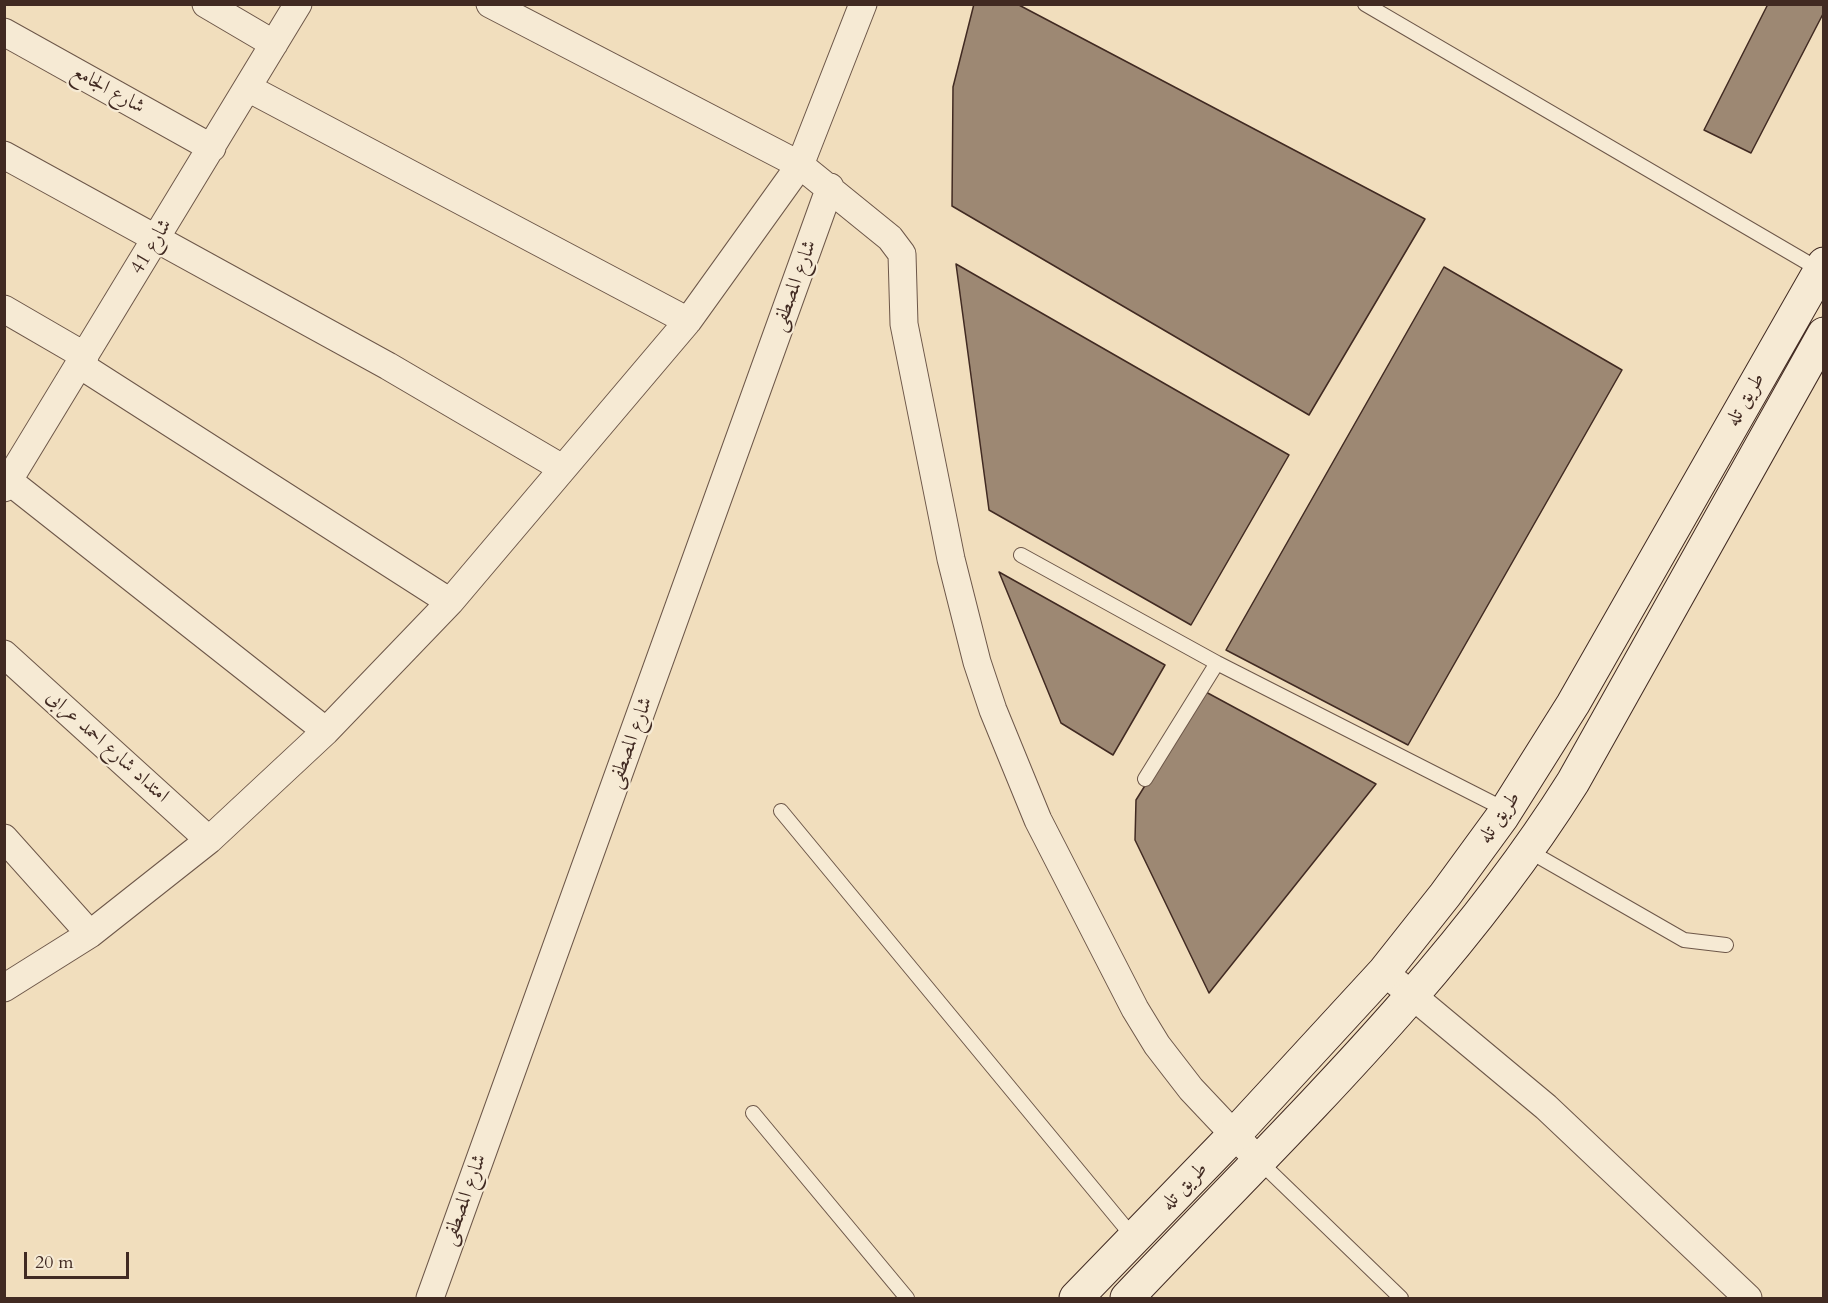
<!DOCTYPE html>
<meta charset="utf-8">
<style>
body{margin:0}
#map{position:relative;width:1828px;height:1303px;overflow:hidden;background:#f1debd;font-family:Cardo,serif}
canvas{display:block}
.frame{position:absolute;inset:0;border:6px solid #412a22;pointer-events:none}
.scale{position:absolute;left:24px;top:1252px;width:105px;height:27px;box-sizing:border-box;border:3px solid #412a22;border-top:0;padding-left:8px;font-size:18px;line-height:21px;white-space:nowrap;color:#412a22;-webkit-text-stroke:4px #f6ead4;paint-order:stroke}
</style>
<div id="map">
<canvas width="1828" height="1303"></canvas>
<div class="frame"></div>
<div class="scale">20 m</div>
</div>
<script>
const c = document.querySelector('canvas').getContext('2d');
c.lineJoin = 'round';
function fillPath(path, color) { c.fillStyle = color; c.fill(path, 'evenodd'); }
function stroke(path, color, width, dash) { c.strokeStyle = color; c.lineWidth = width; c.lineCap = dash ? 'butt' : 'round'; c.setLineDash(dash || []); c.stroke(path); }
function write(font, color, halo, rows, align = 'center') {
  c.font = font + ' Cardo,Amiri,serif'; c.lineWidth = 4.5; c.setLineDash([]); c.textBaseline = 'middle'; c.strokeStyle = halo; c.fillStyle = color; for (const [text, x, y, turn = 0] of rows) {
    c.save(); c.translate(x, y); c.rotate((+turn || 0) * Math.PI / 180); c.textAlign = isNaN(turn) ? turn : align; if (halo) c.strokeText(text, 0, 0); c.fillText(text, 0, 0); c.restore();
  }
}
const building = new Path2D(`
 M974,4H1017L1425,219L1309,415L952,206L953,87Z
 M1768,4H1824V12L1751,153L1704,130Z
 M956,264L1289,455L1191,625L989,510Z
 M1444,267L1622,370L1408,745L1226,650Z
 M999,572L1165,665L1113,755L1061,723Z
 M1204,691L1376,784L1209,993L1135,840L1136,800Z`);
const lane = new Path2D(`
 M1365,4L1820,270
 M1021,555L1217,663L1506,810
 M1145,779L1217,663
 M781,811L1134,1238
 M1529,851L1684,940L1726,945
 M753,1113L907,1298
 M1258,1160L1401,1298`);
const street = new Path2D(`
 M206,4L274,44
 M490,4L800,165L890,238L902,254L904,324L951,559L977,662L993,710L1038,820L1135,1009L1157,1045L1191,1089L1258,1160
 M4,32L212,148
 M248,88L688,321
 M4,155L388,366L562,468
 M4,309L85,356
 M80,365L450,602
 M9,481L326,731
 M4,488L298,4
 M4,654L209,840
 M4,838L90,934
 M1384,972L1546,1107L1748,1298
 M4,988L90,934L209,840L326,731L450,602L688,321L800,165L863,4
 M430,1298L830,187`);
const secondary = new Path2D(`
 M1076,1298L1233,1136L1384,972L1445,895L1502,817L1573,704L1824,264
 M1127,1298C1282,1134 1452,975 1573,782L1824,334`);
const streetNames = [
 ["شارع الجامع",108,90,29],
 ["شارع 41",152,247,-59],
 ["شارع المصطفى",795,286,-70],
 ["طريق تله",1746,400,-60],
 ["شارع المصطفى",631,743,-70],
 ["امتداد شارع احمد عرابى",107,747,42],
 ["طريق تله",1500,818,-55],
 ["طريق تله",1185,1187,-47],
 ["شارع المصطفى",465,1200,-70]
];
fillPath(building, '#9d8873');
stroke(building, '#412a22', 1.5);
stroke(lane, '#6d5749', 16);
stroke(street, '#6d5749', 29);
stroke(secondary, '#412a22', 35);
stroke(lane, '#f6ead4', 14);
stroke(street, '#f6ead4', 27);
stroke(secondary, '#f6ead4', 33);
write('20px', '#412a22', '#f6ead4', streetNames);
</script>
